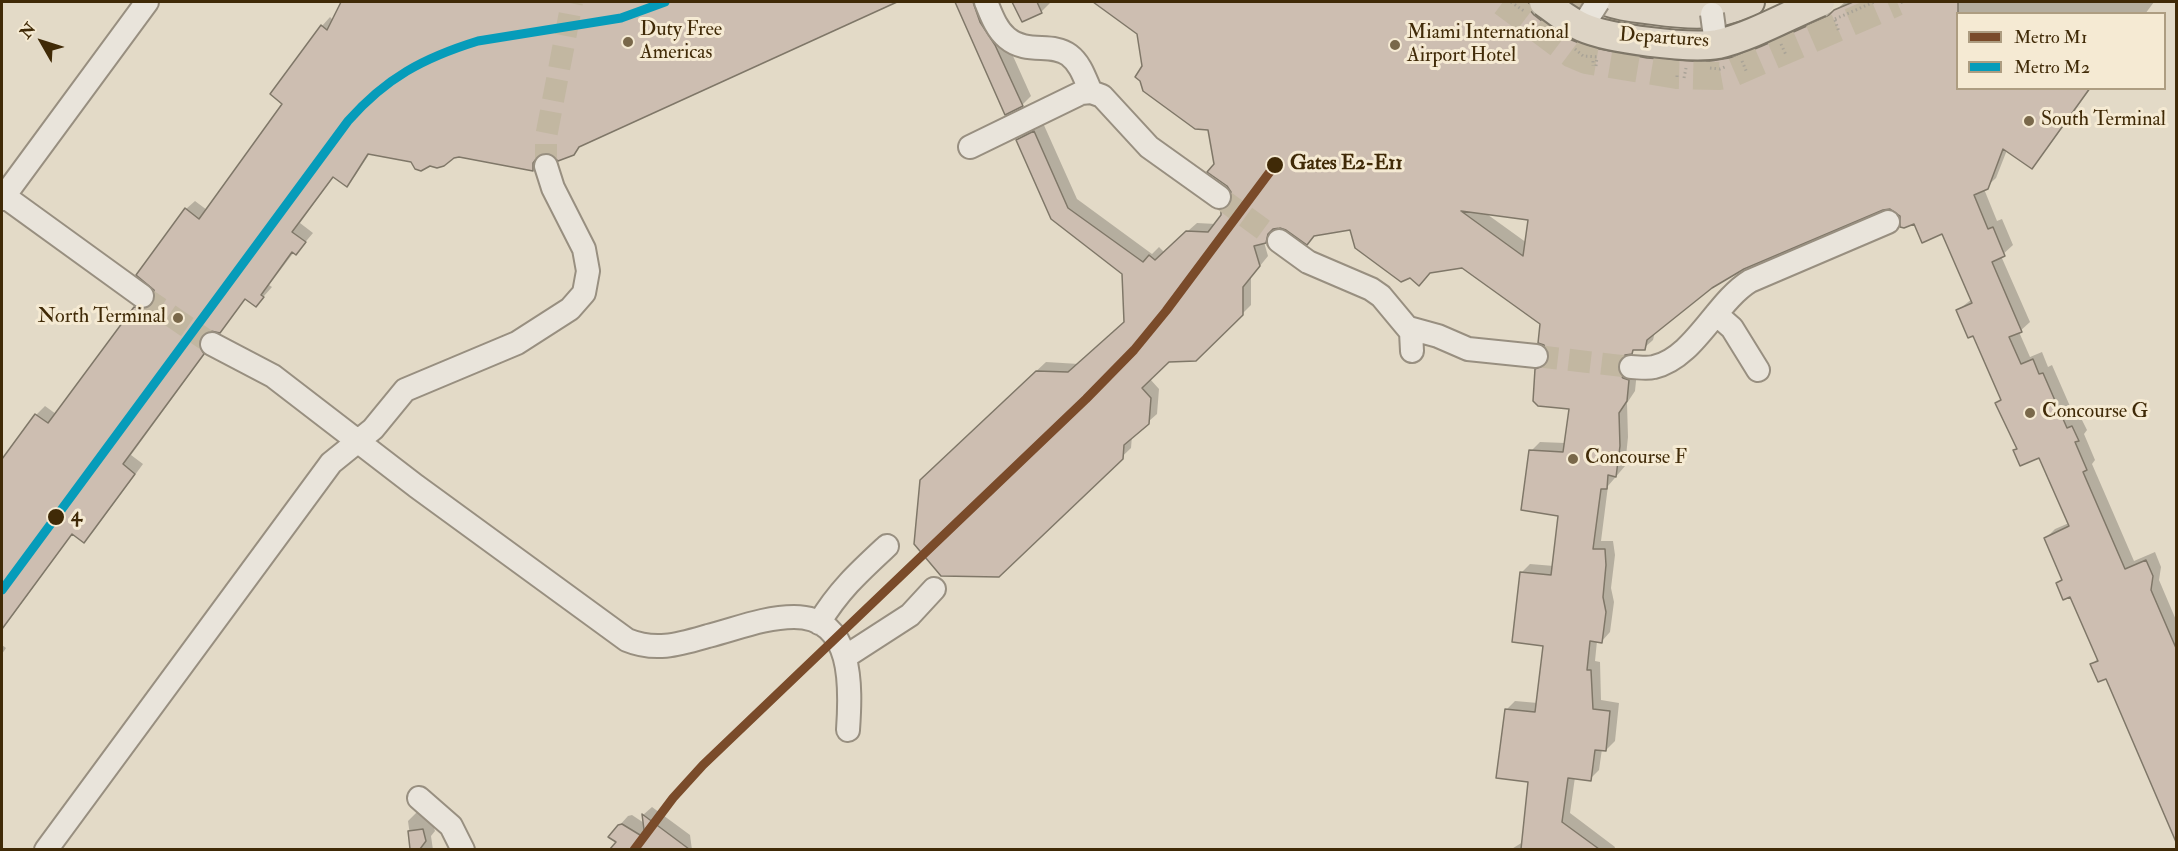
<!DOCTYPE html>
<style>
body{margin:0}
#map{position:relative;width:2178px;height:851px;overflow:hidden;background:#e3dac7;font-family:"IM FELL Double Pica",serif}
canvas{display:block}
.frame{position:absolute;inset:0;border:3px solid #402a07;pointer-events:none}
.legend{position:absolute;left:1956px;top:12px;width:210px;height:78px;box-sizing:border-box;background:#f5ead3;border:2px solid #ad9d81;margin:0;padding:8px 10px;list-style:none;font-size:18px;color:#402a07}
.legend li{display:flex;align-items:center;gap:12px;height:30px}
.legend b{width:30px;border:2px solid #ad9d81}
.north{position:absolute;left:12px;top:12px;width:60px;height:60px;-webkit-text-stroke:4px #f5ead3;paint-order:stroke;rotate:309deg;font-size:16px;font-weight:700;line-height:24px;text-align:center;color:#402a07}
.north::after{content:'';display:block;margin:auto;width:21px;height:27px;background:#402a07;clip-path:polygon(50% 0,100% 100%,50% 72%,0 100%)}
</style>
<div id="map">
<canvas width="2178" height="851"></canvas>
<div class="frame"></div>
<ul class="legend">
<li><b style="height:8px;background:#7a4b2a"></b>Metro M1</li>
<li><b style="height:8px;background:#069cba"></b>Metro M2</li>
</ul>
<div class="north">N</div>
</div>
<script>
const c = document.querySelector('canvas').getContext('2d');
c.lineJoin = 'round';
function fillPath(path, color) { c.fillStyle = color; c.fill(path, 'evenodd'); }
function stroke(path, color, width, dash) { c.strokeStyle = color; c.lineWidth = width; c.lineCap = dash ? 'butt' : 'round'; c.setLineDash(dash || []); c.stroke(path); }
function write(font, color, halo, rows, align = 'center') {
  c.font = font + ' "IM FELL Double Pica",serif'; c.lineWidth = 6; c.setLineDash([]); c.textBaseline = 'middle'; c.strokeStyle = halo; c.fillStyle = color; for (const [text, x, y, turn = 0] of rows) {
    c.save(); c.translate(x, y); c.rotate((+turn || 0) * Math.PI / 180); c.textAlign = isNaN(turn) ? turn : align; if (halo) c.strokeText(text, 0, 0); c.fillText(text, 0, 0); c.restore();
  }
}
const shadow = new Path2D(`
 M342,2H894L582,144L573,154L541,152L542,160L533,169L459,155L412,161L370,153L355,176L346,185L334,176L300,223L313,233L296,253L294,252L269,285L272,287L256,305L246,298L219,331H208L207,336L212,344L131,455L143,464L93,532L84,541L73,533L2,630V462L36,415L45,406L56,414L135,308L144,299L151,301L156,299L186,209L195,201L207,210L284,104L322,26L330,17L333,20Z
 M957,2H983L1004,36L1031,96L1022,105L1006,113Z
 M1014,2H1050V3L1041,12L1022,20Z
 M1095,2H1539L1578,31L1786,32L1837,9L1845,2H2154L2145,14H1958V88H2091L2040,158L2032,167L2007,150L1996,178L1984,189L1997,221L2002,219L2013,245L2001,256L2030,322L2019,332L2030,357L2042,352L2048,367L2052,365L2076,420L2081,418L2087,430L2084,434L2095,460L2092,464L2134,561L2155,552L2161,567L2159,580L2176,620V838L2107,677L2092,665L2098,658L2071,595L2057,583L2063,578L2046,538L2055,529L2069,523L2040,456L2015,451L2018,448L1996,404L2001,398L1973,334L1958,310L1972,299L1943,232L1902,217L1890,207L1883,208L1744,267L1711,286L1655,332L1653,340L1644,348H1635L1627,353L1628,365L1637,371L1635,391L1627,403L1628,437L1625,466L1608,486L1601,541H1613L1615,555L1611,588L1614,602L1610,632L1602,641H1597L1595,661L1600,662L1601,700L1619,703L1615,741L1606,750L1602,749L1599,770L1590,779L1575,777L1570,813L1615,847L1614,850H1510L1523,842L1529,780L1506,710L1515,701L1538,703L1545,644L1521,573L1530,564L1554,566L1559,514L1531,451L1540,442L1565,443L1571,407L1537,370L1550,359L1542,323L1462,266L1432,271L1419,284L1351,229L1275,227L1274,233L1264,242L1268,256L1251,277V305L1196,360L1169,361L1150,379L1159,389L1157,414L1132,436L1131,448L998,576L930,471L1046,362L1079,364L1125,321L1123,273L1053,218L1018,140L1027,131L1043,123L1077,199L1152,254L1159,247L1164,252L1197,223L1216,224L1223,215L1222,211L1233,200V191L1215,164L1210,129L1144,67L1139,34ZM1484,212L1530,218L1527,243Z
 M2,645L6,648L2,654Z
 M652,807L690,835L692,850H612L618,842L619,826L628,816L632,815L644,823L643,815Z
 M427,811L428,821H432L435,831L431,836L433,850H412L408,821L417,812Z`);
const building = new Path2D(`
 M341,2H897L579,147L574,155L558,161L549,153H541L533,163V171L459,157L454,158L444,166L437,168L430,166L421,171L415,169L411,162L368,154L347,187L333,177L292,232L306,242L296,255L292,252L261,295L264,297L256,307L245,299L220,333L211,331L200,337L199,345L204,354L123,464L135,474L84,543L72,534L2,629V459L35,414L48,423L134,307L141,309L153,304L155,297L154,290L136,275L185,208L199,219L282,104L270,94L321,25L327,30Z
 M955,2H973L980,22L995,45L1023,106L1005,115Z
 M1012,2H1037L1042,13L1022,22Z
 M1093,2H1528L1529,9L1534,15L1548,26L1569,39L1589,47L1647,58L1705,62L1735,57L1762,46L1827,17L1834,10L1853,2H1958V88H2090L2032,169L2003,149L1988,189L1974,195L1988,229L1993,227L2005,256L1992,262L2022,332L2009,337L2021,364L2033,359L2039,374L2043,373L2067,428L2072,426L2079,441L2075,442L2087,470L2083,472L2125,569L2146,560L2153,576L2151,590L2176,648V842L2106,679L2098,682L2090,664L2098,661L2070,597L2063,600L2056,583L2062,580L2044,538L2069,526L2039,458L2020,466L2013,450L2017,449L1995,403L2001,400L1973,336L1968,338L1956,310L1972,303L1942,234L1922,243L1914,224L1904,228L1900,227V216L1890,209L1883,210L1744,269L1712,288L1647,340L1645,350H1633L1632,354L1625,355L1619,360V373L1623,378L1629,380L1627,401L1619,413L1620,446L1616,477L1608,475L1607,489H1601L1593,549H1605L1606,565L1603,597L1606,612L1602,643L1590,641L1587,670H1591L1593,709L1610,711L1606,751L1595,750L1591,781L1568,778L1562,822L1599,849H1521L1528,782L1496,778L1505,709L1535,712L1543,646L1512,642L1520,572L1551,575L1558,516L1521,510L1529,450L1563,452L1569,409L1538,406L1533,401L1535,369L1547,364L1549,357L1544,345L1538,343L1540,324L1462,268L1430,273L1419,286L1410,278L1401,282L1355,248L1350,230L1314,236L1307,245L1286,230L1280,228L1273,229L1268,234L1266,243L1254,246L1260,266L1243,287V315L1196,361L1169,362L1142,388L1151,398L1149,424L1124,445L1123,459L999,577L941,576L914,544L920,480L1036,371L1068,372L1124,322L1122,274L1051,219L1016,140L1034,131L1068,208L1143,262L1149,255L1155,260L1186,231L1208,232L1221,215V210L1230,205L1232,199L1231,192L1227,186L1207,172L1214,164L1208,130L1195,129L1143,91L1140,81L1135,77L1142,66L1137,34ZM1461,211L1528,220L1523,256Z
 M642,814L689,849H610L616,842L608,837L618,825L622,824L645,838Z
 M423,829L426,841L420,849H410L408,831Z`);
const minorTunnel = new Path2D(`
 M546,166V137L572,2
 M1219,197L1279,241
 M142,296L212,344
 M1536,356L1631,367`);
const majorTunnel = new Path2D(`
 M1503,2L1572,54L1586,60L1677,75L1719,76L1730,74L1897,2
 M1569,2L1591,15L1616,23`);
const path = new Path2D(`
 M1902,2L1903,4
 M1835,20L1839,32
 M1781,44L1786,55
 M1593,61V66
 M1742,61L1747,73
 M1596,66L1597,57
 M1677,77V75
 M1684,78L1686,68`);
const minor = new Path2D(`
 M986,2C991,14 996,29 1007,38C1027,55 1052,42 1069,55C1081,64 1085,79 1091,92
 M970,147L1081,93L1091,92L1102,96L1149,147L1219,197
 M4,196L142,296
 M2,199L147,2
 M1279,241L1308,262L1371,289L1381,296L1411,332L1412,351
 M1716,314L1732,328L1758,370
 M1409,328L1438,336L1468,349L1536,356
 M212,344L273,376L416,486L627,640C656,652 680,644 708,636C736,629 765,617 794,617C854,617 851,687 848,730
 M1631,367C1638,367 1646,369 1654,367C1694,358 1716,302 1750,281L1888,222
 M819,623C839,590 859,572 887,546
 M845,657L910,615L934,589
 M419,798L451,826L463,850
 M46,850L331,463L373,429L405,390L517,343L570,309L584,293L588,271L584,249L553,188L546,166`);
const major = new Path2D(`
 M1609,2C1623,7 1639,8 1654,10C1691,15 1715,17 1750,2`);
const pathBridge = new Path2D(`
 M1511,2L1524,11
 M1835,19L1874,2
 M1575,49L1583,56L1599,57
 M1710,68L1720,69L1727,66`);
const minorBridge = new Path2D(`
 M1712,14L1716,44
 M1582,27L1598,2`);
const majorBridge = new Path2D(`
 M1544,2C1556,11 1568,21 1582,27C1609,39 1690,49 1718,44C1750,37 1789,15 1820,2`);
const metro1 = new Path2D(`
 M634,850L673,798L703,765L1086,399L1134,350L1166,311L1275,165`);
const metro2 = new Path2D(`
 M2,590L348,121C386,78 423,58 478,41L621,18L665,2`);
const markers = [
 [628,42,6,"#79684a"],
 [1395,45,6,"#79684a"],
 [2029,121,6,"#79684a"],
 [1275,165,9,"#402a07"],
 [178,318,6,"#79684a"],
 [2030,413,6,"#79684a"],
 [1573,459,6,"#79684a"],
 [56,517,9,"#402a07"]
];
const poiNames = [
 ["Duty Free",640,31],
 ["Americas",640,54],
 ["Miami International",1407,34],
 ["Airport Hotel",1407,57],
 ["South Terminal",2041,121],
 ["North Terminal",166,318,"right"],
 ["Concourse G",2042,413],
 ["Concourse F",1585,459]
];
const streetNames = [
 ["Departures",1664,39,4]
];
const stopNames = [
 ["Gates E2-E11",1290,165],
 ["4",71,517]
];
fillPath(shadow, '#0003');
fillPath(building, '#cdbeb1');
stroke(building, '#7f7768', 1.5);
stroke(minorTunnel, '#c2b7a1', 22, [22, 11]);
stroke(majorTunnel, '#c2b7a1', 28, [28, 14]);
stroke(minor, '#988f80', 26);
stroke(major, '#7f7768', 32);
stroke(path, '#a9a397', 3, [1.5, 3]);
stroke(minor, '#e9e4db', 22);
stroke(major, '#ddd4c5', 28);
stroke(minorBridge, '#988f80', 26, []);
stroke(majorBridge, '#7f7768', 32, []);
stroke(pathBridge, '#a9a397', 3, [1.5, 3]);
stroke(minorBridge, '#e9e4db', 22);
stroke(majorBridge, '#ddd4c5', 28);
stroke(metro1, '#7a4b2a', 9);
stroke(metro2, '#069cba', 9);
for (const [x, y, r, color] of markers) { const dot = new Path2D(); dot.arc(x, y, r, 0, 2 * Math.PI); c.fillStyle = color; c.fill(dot); stroke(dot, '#f5ead3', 2); }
write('20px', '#402a07', '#f5ead3', poiNames, 'left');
write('20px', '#402a07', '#f5ead3', streetNames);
write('bold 20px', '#402a07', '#f5ead3', stopNames, 'left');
</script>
